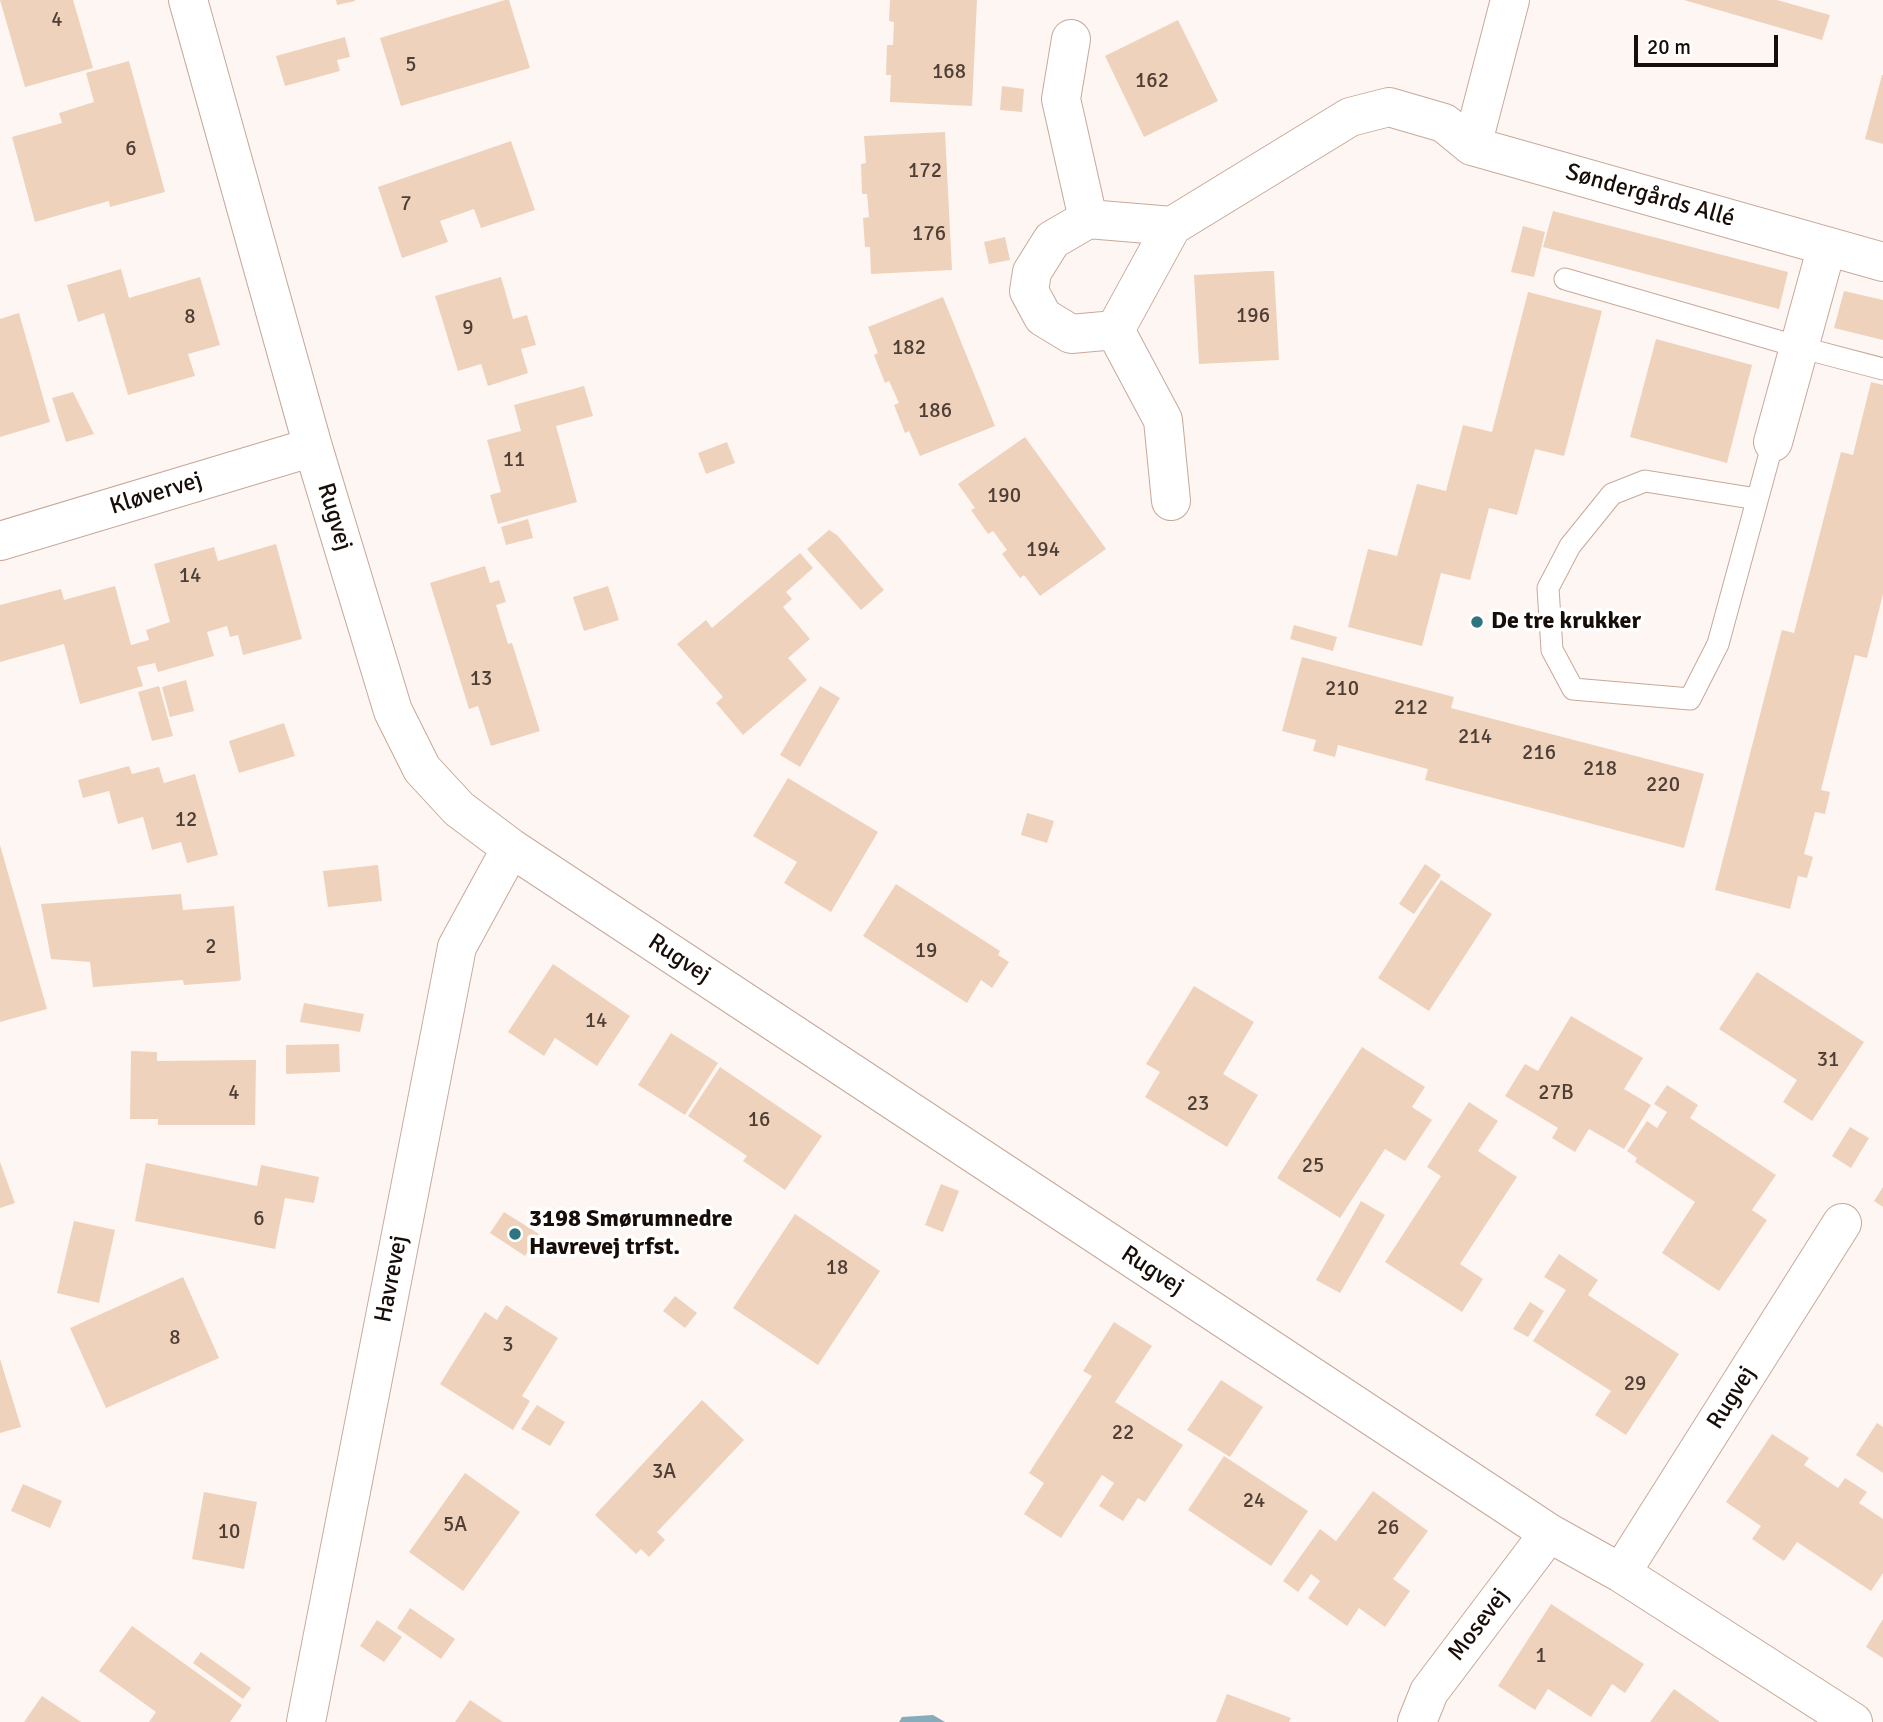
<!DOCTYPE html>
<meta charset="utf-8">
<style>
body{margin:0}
#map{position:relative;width:1883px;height:1722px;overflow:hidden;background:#fdf6f3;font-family:Signika,sans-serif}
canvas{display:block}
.scale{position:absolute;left:1634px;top:35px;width:144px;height:32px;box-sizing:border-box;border:4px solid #180e09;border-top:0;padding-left:9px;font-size:21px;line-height:24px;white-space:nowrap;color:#180e09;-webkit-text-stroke:5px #fff;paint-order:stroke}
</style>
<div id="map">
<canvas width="1883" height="1722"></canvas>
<div class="scale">20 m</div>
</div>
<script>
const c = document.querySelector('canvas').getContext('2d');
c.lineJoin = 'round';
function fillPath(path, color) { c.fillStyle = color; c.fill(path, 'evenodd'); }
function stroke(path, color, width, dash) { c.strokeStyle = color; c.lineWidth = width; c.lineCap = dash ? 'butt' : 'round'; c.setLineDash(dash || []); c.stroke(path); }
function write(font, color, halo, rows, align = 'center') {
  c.font = font + ' Signika,sans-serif'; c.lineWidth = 7; c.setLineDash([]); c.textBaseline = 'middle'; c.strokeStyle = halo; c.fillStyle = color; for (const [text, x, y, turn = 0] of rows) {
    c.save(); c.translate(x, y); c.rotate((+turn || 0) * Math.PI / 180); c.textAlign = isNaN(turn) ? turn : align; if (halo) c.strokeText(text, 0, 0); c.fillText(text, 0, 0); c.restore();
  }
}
const water = new Path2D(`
 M933,1715L945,1722H899L902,1717Z`);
const building = new Path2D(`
 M0,0H73L93,68L25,87Z
 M336,0H355V1L337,5Z
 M505,0H509L530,68L401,106L380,38Z
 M890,0H977L972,106L890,102L891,75H886L887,45H893L894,22L889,21Z
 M1684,0H1777L1830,15L1822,40Z
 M1178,20L1218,101L1144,137L1105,56Z
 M345,37L350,57L337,60L340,71L285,86L276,56Z
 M129,61L165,192L110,207L109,201L35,222L12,137L62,123L59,113L94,102L86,73Z
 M1882,75H1883V144L1865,139Z
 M1002,86L1024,89L1022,112L1000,110Z
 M945,132L952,270L871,274L870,247H865L863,218L869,217L867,194H862L861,164L866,163L864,136Z
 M511,141L535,210L481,228L474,209L440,221L448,242L402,258L378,187Z
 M1553,211L1788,272L1779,309L1543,247Z
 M1523,226L1545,232L1534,277L1511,272Z
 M1005,237L1010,260L989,264L984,242Z
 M121,269L129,298L200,277L220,345L188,354L195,376L128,395L104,313L78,322L67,285Z
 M1268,271H1274L1279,360L1199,364L1194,275Z
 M501,277L513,319L527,315L536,345L521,349L528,373L488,386L481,364L458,371L435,296Z
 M1844,291L1883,300V340L1834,328Z
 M1528,292L1602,311L1564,456L1535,449L1517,515L1489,508L1470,580L1441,573L1422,646L1348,627L1368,549L1397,556L1417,484L1446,491L1463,425L1492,432Z
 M943,297L995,426L920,456L909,431L905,433L894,405L899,403L889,381L885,383L874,355L878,353L868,327Z
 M19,313L50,422L0,437V319Z
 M1656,339L1752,365L1727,463L1630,437Z
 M1871,382L1883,385V594L1867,658L1855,655L1821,790L1830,792L1825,814L1815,812L1804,854L1813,857L1807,878L1798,876L1790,909L1715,890L1781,633L1782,630L1794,633L1841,452L1853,455Z
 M584,386L593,416L556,426L577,502L498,524L490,495L501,492L487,440L521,431L514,405Z
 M73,392L94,434L66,442L52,398Z
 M1025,437L1106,549L1040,596L1024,575L1020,578L1002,554L1007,550L993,531L988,534L971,510L975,508L958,484Z
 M727,442L735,463L706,474L698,453Z
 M528,519L533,538L506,545L501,527Z
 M829,530L837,535L884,590L861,610L807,549Z
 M276,544L302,639L243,655L238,635L230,637L227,626L207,632L214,656L158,672L155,663L137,667L143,686L80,704L64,644L0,662V605L61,589L64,600L115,586L131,645L149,640L146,630L170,622L154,564L214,547L218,561Z
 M800,553L813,568L786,592L792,599L783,607L810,639L788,658L807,680L743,735L716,703L723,697L677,644L706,620L712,628Z
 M485,566L490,583L499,580L506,602L496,605L508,644L512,643L540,731L491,746L478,706L469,709L430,583Z
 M608,586L619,620L584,631L573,597Z
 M1294,625L1337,637L1333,651L1290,639Z
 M1302,657L1454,697L1451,708L1701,773L1704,774L1684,848L1425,780L1428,769L1338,745L1335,757L1313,751L1316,740L1282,731Z
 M186,680L194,711L170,717L162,687Z
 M159,686L173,736L152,741L138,692Z
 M820,686L840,698L800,767L780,755Z
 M284,723L295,756L239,773L229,741Z
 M129,766L132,774L159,767L164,783L195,774L218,855L187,863L181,842L152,850L143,817L118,824L109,791L83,798L78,780Z
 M788,778L878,832L831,912L784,883L797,862L753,836Z
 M1027,813L1054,821L1047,843L1021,835Z
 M0,845L47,1009L0,1022Z
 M1425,864L1441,875L1414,914L1399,904Z
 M378,865L382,901L328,907L323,871Z
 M1441,880L1492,914L1429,1011L1378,978Z
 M896,884L1000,951L998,955L1009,962L992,988L981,980L967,1003L863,936Z
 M181,894L183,910L234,906L241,979L239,981L184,985L183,980L93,987L90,962L51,959L41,904Z
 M553,964L630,1016L597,1066L555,1038L544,1056L508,1032Z
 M1757,972L1864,1042L1812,1121L1783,1102L1797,1080L1719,1029Z
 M1194,986L1254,1022L1223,1074L1258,1095L1227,1147L1145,1097L1160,1072L1146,1064Z
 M304,1003L364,1014L360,1032L300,1022Z
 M1571,1016L1643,1058L1624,1089L1651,1105L1624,1149L1589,1129L1575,1152L1552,1138L1558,1128L1505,1096L1525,1064L1538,1071Z
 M671,1033L718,1063L685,1115L638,1085Z
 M339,1044L340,1072L286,1074V1045Z
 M1362,1047L1425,1087L1412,1107L1432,1120L1405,1161L1385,1149L1340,1218L1277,1178Z
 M131,1051L157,1052V1061L256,1060L255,1125H158V1119H130Z
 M720,1067L822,1136L785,1190L743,1161L747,1156L688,1116Z
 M1667,1085L1698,1105L1690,1118L1776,1175L1752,1210L1767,1220L1719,1291L1662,1253L1695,1202L1635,1162L1637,1158L1627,1151L1647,1121L1657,1128L1667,1112L1654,1104Z
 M1469,1102L1498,1121L1478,1151L1517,1177L1460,1264L1483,1279L1462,1312L1385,1262L1441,1176L1427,1167Z
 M1850,1127L1869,1138L1851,1168L1832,1156Z
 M0,1162L15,1203L0,1208Z
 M146,1163L257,1186L261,1165L319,1177L314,1203L285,1198L275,1249L135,1221Z
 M941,1184L959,1191L943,1232L925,1225Z
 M1883,1187V1207L1874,1201Z
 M1361,1201L1385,1215L1340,1293L1316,1280Z
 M504,1212L539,1234L525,1256L490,1233Z
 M795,1214L880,1271L818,1365L733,1308Z
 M74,1221L115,1230L99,1303L57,1293Z
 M1559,1254L1598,1280L1588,1295L1679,1354L1626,1435L1595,1415L1611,1391L1533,1341L1566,1290L1544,1277Z
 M183,1277L219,1358L106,1408L70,1328Z
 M675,1296L697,1313L685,1328L663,1311Z
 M1530,1302L1544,1311L1528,1337L1513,1329Z
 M506,1305L558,1338L522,1396L530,1401L513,1430L440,1384L485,1312L497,1320Z
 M1114,1322L1152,1346L1115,1402L1183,1445L1145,1502L1138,1498L1123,1521L1099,1506L1114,1483L1102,1475L1061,1538L1024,1514L1044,1483L1029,1473L1092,1376L1083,1371Z
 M0,1359L21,1427L0,1433Z
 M1221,1380L1263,1407L1230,1457L1187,1430Z
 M702,1400L744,1440L657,1532L665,1540L649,1557L641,1549L636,1554L595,1515Z
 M537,1405L565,1422L550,1446L521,1429Z
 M1877,1423L1883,1427V1473L1856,1455Z
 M1772,1434L1809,1458L1804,1465L1838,1488L1845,1478L1867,1492L1859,1503L1883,1519V1573L1871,1591L1797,1542L1784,1561L1752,1539L1761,1526L1726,1502Z
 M1224,1456L1308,1511L1271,1566L1188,1510Z
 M465,1473L520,1512L463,1591L409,1552Z
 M23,1484L62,1501L50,1528L11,1511Z
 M1373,1491L1428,1531L1393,1579L1410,1591L1385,1627L1359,1608L1347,1626L1308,1598L1320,1581L1311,1574L1298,1592L1283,1581L1320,1529L1336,1541Z
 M204,1492L257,1502L244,1569L192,1559Z
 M1551,1604L1644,1664L1625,1693L1612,1684L1591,1717L1548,1689L1535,1710L1498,1686Z
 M410,1608L455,1639L441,1659L397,1628Z
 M1883,1619V1658L1866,1647Z
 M377,1620L402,1637L384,1662L360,1646Z
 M132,1626L242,1705L230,1722H149L156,1712L99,1671Z
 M201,1652L251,1688L243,1699L193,1663Z
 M1674,1689L1720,1722H1650Z
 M1227,1694L1291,1718L1289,1722H1216Z
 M42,1696L81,1722H24Z
 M470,1700L503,1722H455Z`);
const lane = new Path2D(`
 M1565,279L1799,347L1883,369
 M1757,499L1645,481L1612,494L1570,546L1548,588L1552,650L1573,689L1690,699L1718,644L1773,442`);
const street = new Path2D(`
 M188,0L313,447L393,711L422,769L459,809L511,848L1549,1533L1621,1573L1853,1722
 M1071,39L1061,99L1088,219
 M1472,146L1510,0
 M1172,226L1088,219L1052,240L1032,272L1029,291L1043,317L1071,334L1115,330L1172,226L1350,117L1389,107L1444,123L1472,146L1883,262
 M1115,330L1163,420L1171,501
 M1773,442L1827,246
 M0,541L313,447
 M1621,1573L1842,1223
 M306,1722L457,947L511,848
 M1417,1722L1429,1692L1549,1533`);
const markers = [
 [1477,622,7,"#2e7481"],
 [515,1234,7,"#2e7481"]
];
const numberNames = [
 ["4",57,20],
 ["5",411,65],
 ["168",949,72],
 ["162",1152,81],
 ["6",131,149],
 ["172",925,171],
 ["7",406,204],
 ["176",929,234],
 ["196",1253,316],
 ["8",190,317],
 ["9",468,328],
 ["182",909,348],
 ["186",935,411],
 ["11",514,460],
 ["190",1004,496],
 ["194",1043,550],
 ["14",190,576],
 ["13",481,679],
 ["210",1342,689],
 ["212",1411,708],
 ["214",1475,737],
 ["216",1539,753],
 ["218",1600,769],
 ["220",1663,785],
 ["12",186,820],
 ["2",211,947],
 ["19",926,951],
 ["14",596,1021],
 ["31",1828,1060],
 ["4",234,1093],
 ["27B",1556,1093],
 ["23",1198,1104],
 ["16",759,1120],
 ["25",1313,1166],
 ["6",259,1219],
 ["18",837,1268],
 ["8",175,1338],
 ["3",508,1345],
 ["29",1635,1384],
 ["22",1123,1433],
 ["3A",664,1472],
 ["24",1254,1501],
 ["5A",455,1525],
 ["26",1388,1528],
 ["10",229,1532],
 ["1",1541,1656]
];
const streetNames = [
 ["Søndergårds Allé",1650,196,16],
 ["Kløvervej",156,494,-17],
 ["Rugvej",334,517,73],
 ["Rugvej",679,959,33],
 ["Rugvej",1152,1271,33],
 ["Havrevej",392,1279,-79],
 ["Rugvej",1732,1398,-58],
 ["Mosevej",1479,1625,-53]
];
const poiNames = [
 ["De tre krukker",1491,622],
 ["3198 Smørumnedre",529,1220],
 ["Havrevej trfst.",529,1248]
];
fillPath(water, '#87acb9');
fillPath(building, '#efd2bc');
stroke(lane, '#c7a99a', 23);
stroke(street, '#c7a99a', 40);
stroke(lane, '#fff', 21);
stroke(street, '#fff', 38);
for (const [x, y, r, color] of markers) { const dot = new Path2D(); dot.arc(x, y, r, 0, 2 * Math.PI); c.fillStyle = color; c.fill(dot); stroke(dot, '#fff', 2.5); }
write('21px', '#4e3f36', null, numberNames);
write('24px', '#180e09', '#fff', streetNames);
write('bold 24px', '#180e09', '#fff', poiNames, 'left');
</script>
